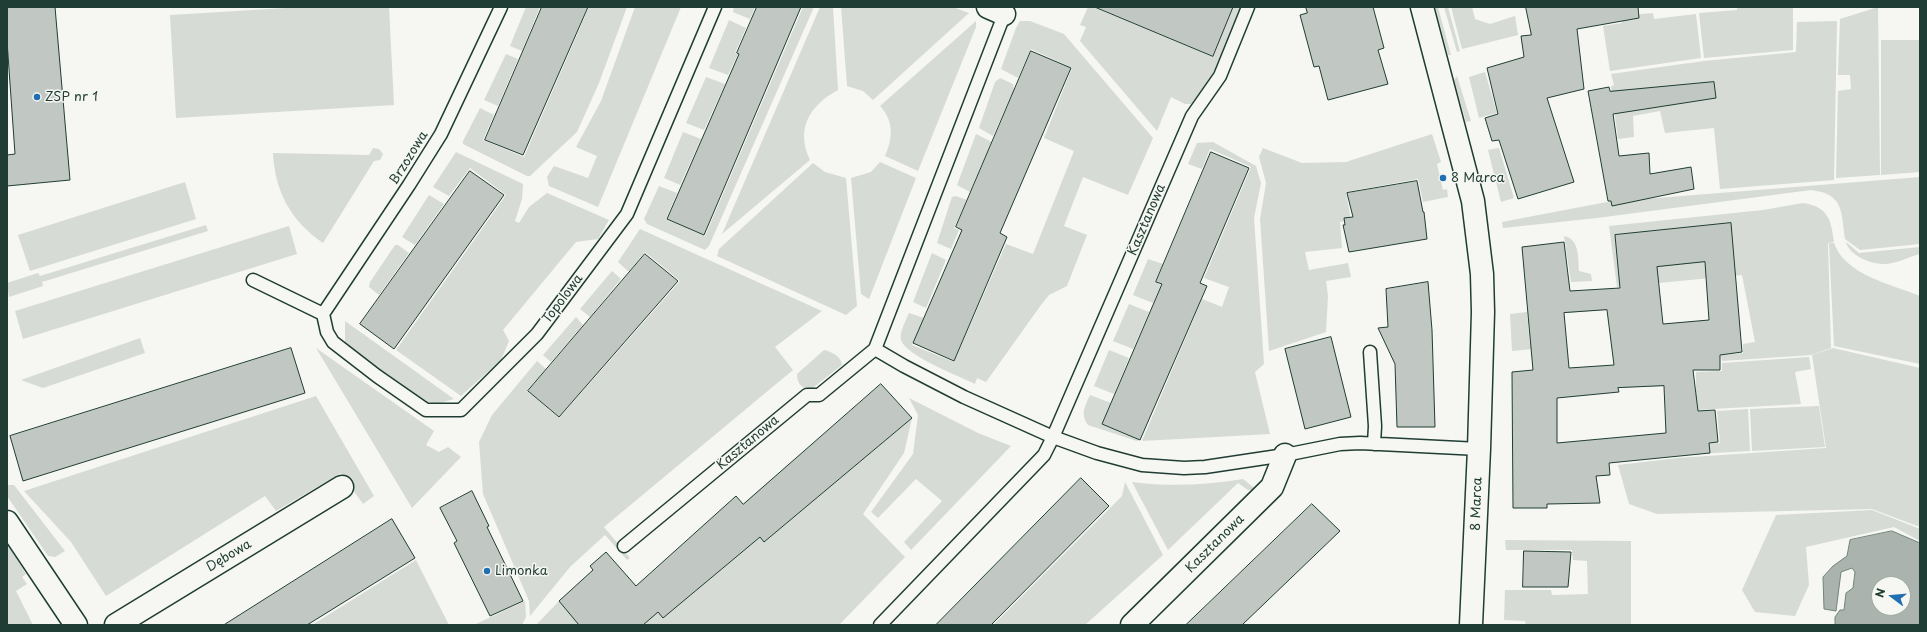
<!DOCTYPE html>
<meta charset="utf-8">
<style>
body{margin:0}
#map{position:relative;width:1927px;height:632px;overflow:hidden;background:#f6f6f2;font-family:"Playpen Sans",sans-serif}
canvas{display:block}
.frame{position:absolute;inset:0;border:8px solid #1f3d34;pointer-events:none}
.north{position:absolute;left:1871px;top:576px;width:40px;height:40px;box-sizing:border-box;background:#f6f6f2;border:1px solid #a0aca6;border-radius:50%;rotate:286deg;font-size:11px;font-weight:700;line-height:16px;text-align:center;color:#1f3d34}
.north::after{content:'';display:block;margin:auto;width:14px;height:18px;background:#1f6fb2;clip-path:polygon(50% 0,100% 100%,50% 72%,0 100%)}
</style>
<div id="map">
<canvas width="1927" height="632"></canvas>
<div class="frame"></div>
<div class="north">N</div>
</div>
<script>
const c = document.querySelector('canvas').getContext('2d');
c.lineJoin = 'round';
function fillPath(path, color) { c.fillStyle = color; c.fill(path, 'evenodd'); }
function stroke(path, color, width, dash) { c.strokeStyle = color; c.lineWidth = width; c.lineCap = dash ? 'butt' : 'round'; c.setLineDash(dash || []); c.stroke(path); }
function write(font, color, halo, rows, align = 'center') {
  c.font = font + ' "Playpen Sans",sans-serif'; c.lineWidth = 3; c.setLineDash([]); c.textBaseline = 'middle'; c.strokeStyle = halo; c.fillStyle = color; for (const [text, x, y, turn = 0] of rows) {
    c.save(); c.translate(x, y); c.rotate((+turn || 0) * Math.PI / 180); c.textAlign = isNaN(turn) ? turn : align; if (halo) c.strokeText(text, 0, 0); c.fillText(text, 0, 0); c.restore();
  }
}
const green = new Path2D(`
 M303,7H389L394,105L176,118L170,15Z
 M526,7H540L522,51L510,46Z
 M589,7H627L599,83L577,132L530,176H527L463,144V141L480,108L494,115L483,140L524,157Z
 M635,7H681L598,207L549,186L547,177L554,166L588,178L597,156L576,147L601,101Z
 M734,7H755L750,19L733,12Z
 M803,7H814L709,246L705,250L647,224L644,219L659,186L677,193L666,219L705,236Z
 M820,7H833L838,90C810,105 795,129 810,160L722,234Z
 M841,7H953L969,13L873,100L863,91L847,86Z
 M1088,7H1093L1213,56L1233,7H1240L1211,78L1191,104H1185L1171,97L1157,131L1080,41L1086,27L1080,25Z
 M1435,7H1438L1451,55H1448Z
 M1444,7H1448L1460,51L1457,52Z
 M1451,7H1472L1475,19L1490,24L1515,16L1518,35L1462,49Z
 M1619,7L1629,15L1653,13L1654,19L1696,14L1701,58L1610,71L1603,26L1622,23Z
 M1737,7H1793V50L1704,58L1699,13L1737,10Z
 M1878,7L1880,175L1836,178L1838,91L1851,89L1850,75H1838L1840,19Z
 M729,20L746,28L735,53L738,54L728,75L709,68Z
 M976,21V27L918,171L885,156C893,138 894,121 880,106Z
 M1020,21H1030L1064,34L1153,138L1128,195L1083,177L1064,226L1087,235L1067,286L1049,295L1041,305L986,382L977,378L975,384C959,376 906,356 901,340C899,333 906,320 909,313L924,318L912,345L954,362L1006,244L1033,254L1074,151L1044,138L1072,68L1031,49L1018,78L1001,69L1016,28Z
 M1837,21L1834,180L1720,189L1714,128L1665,133L1660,111L1633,116L1634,137L1618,139L1611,86L1614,85L1611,74L1704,61L1796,52L1797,22Z
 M1881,40H1920V172L1881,175Z
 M506,54L518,59L498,106L484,100Z
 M1485,72L1497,113L1479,118L1469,77Z
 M1457,76L1471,121L1466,122L1454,80Z
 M706,77L725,84L704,130L686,123Z
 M1000,78L1013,84L1014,90L993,136L979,128L995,82Z
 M683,132L701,139L680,185L664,178Z
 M976,134L992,142L970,192L957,185Z
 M1432,134L1441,162L1437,164L1443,190L1447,189L1448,197L1423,202L1418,179L1346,192L1351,220L1340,222L1342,248L1305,252L1309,270L1348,263L1351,277L1326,281L1328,296L1326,332L1269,351L1260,219L1266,183L1259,157L1263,148L1302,163L1346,162Z
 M1213,142L1256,166L1261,183L1254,218L1264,364L1255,372L1270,434L1142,441L1202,299L1222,307L1229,287L1204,278L1251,167L1210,149L1202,169L1188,164L1197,143Z
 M373,148L379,149L383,154L380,160L374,161L323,243C291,221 275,192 273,153L369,155Z
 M1499,148L1514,198L1501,202L1488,150Z
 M456,152L523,184L522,199L515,221L519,223L529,207L547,193L609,220L598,239L576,242L503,330L509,341L501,360L461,396L396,350L506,195L470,168L449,196L433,187Z
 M880,162L916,178L869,299L861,294L851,178L871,172Z
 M813,163L825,172L846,178L857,306L846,315L717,256L719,249Z
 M1920,177V244L1860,250L1845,239C1841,211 1844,194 1811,190L1597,218L1503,228L1502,222L1607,202Z
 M185,182L196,219L30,271L18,235Z
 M429,195L444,204L415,245L402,237Z
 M956,196L967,200L954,228L959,230L951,249L937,243L952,197Z
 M1803,203C1828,207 1831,219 1834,242L1828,243L1831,348L1811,355L1722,361L1721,355L1743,353V344L1755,342L1742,275L1617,287L1609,226L1763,210Z
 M206,225L208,231L42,282L43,286L9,297L7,283L38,273L40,276Z
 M289,226L297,254L23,339L15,311Z
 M640,229L822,311L775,347L793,370L604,527L630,558L627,560L605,535L570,567L530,616L529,601L483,494L479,442L492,415L537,361L546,369L527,391L559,418L680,281L645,252L629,272L618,262Z
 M1564,236C1580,239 1578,259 1579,271L1591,274L1592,281L1571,282Z
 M1846,242L1859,253L1920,247V254C1909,257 1895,264 1884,264C1870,264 1849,255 1846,242Z
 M1829,243H1834C1845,275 1891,284 1920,296V364L1834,346Z
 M395,245H398L409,253L379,295L369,287L370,282Z
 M932,253L946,260L926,308L913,302Z
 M1148,259L1163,264L1155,282L1161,285L1153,303L1133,295Z
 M612,271L621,279L590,317L580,309Z
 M1129,304L1149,312L1133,349L1113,341Z
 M1527,312L1530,346L1543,345V348L1512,351L1510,314Z
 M576,317L583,325L551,362L543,355Z
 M345,321L454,399L440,403L424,402L345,345Z
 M140,338L145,353L43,388L21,380Z
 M316,348L434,431L426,445L439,452L448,447L461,457L412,508Z
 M1833,348L1920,368V527L1872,509L1657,514L1629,504L1618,465L1678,458L1826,448L1812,355Z
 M824,350C832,352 841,356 842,365L810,390C801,388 797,383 797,374Z
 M1109,350L1129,358L1114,394L1094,386Z
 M1809,357L1811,369L1795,372L1801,404L1696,410V372L1722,371V363Z
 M1090,395L1111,403L1102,424L1139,440L1137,441L1088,425C1080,414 1085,406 1090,395Z
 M316,396L374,496L363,504L341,473L276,511L265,496L106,596L71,542L24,491Z
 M909,398L978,433L1011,446L911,550L904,542L942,501L916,479L878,518L871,512L913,454L918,415Z
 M1819,406L1825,447L1752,451L1750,409Z
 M1748,409L1750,451L1679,455L1695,444L1720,443L1717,411Z
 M912,418L904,453L863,514L905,557L839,625H643L648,620L647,618L656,610L663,617L760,537L764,542Z
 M1243,479L1258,491L1248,490L1238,483L1168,550L1132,482C1170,487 1206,485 1243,479Z
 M1125,482L1163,555L1085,625H993L1122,496Z
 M7,485H14L65,551L55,557L48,556L7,496Z
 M1872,510L1920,529V541L1894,527L1806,547L1809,585L1795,616L1755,612L1742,590L1776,515Z
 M1505,540L1631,541V625H1526L1525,621L1504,620L1505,590H1551L1552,595L1588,594L1587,561L1573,560L1572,550H1506Z
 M7,543L26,574L22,577L27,584L16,591L33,625H7Z
 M416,560L449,625H312Z
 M525,601L526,617L522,625H476V624Z
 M559,601L579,625H536Z`);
const water = new Path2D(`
 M1892,531L1920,543V625H1835V617L1840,610H1844L1846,593L1853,588L1855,572L1852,568L1841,572L1836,611L1824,609L1823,577L1833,566L1847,556L1850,540ZM1879,584H1903V608H1879Z`);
const building = new Path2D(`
 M7,7H55L70,180L7,186V155L15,154L7,41Z
 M542,7H588L523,155L485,140Z
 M757,7H801L704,235L667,219L739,54L737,53Z
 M1095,7H1233L1213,56Z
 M1306,7H1373L1384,48L1378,50L1388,84L1328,100L1319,66L1314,67L1300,15L1307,13Z
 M1526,7H1638L1639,18L1577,29L1584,89L1547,98L1574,182L1518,199L1499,140L1492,141L1485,118L1498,114L1487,68L1524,57L1521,36L1531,35Z
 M1031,51L1071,68L1000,233L1007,237L954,361L913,343L962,230L956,227Z
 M1714,82L1716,98L1613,114L1619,156L1649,153L1650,174L1691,167L1694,189L1612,206L1611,201H1608L1588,91L1609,87L1610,91Z
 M1211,152L1249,168L1200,283L1207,286L1140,440L1102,424L1162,284L1156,282Z
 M470,171L504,195L394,349L360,324Z
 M1417,181L1423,212H1424L1427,239L1349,252L1343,225H1345L1344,218L1353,217L1347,193Z
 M1731,223L1742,352L1720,355V370H1693L1698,411L1715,410L1718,442L1709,443L1710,453L1609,463L1610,475L1596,476L1600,503L1547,504V508H1513L1512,372L1533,370L1522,247L1564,242L1570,291L1620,288L1615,235ZM1705,262L1709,320L1663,324L1657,267ZM1607,310L1614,365L1569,368L1564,313ZM1664,386L1666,433L1557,443V398L1619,392L1618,388Z
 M645,254L678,281L559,417L528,391Z
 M1428,282L1432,330L1435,427H1397L1395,364L1378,328L1388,327L1386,289Z
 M1331,337L1351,417L1305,429L1285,349Z
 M291,348L305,393L23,481L10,436Z
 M881,384L912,418L764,542L760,537L663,618L658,612L643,625H579L559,601L593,570L590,566L606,552L636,586L736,496L743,504Z
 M1081,478L1109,506L991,625H936Z
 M472,491L489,526L487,527L523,601L490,616L454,543L457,541L440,508Z
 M1312,504L1340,531L1242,625H1186Z
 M392,519L415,558L307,625H224Z
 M1524,551L1571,552L1568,587H1523Z`);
const service = new Path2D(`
 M253,280L323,314
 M323,314L327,332L333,342L377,376L426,410H461L537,334L627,214L715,7
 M323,314L409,185L441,134L501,7
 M875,349L904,366L964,397L1053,437L1097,453L1142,465L1184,468L1205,467L1285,455L1340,444L1360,443L1479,449
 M1370,352L1375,426L1374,444
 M624,546L807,395H819L875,349L1006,10
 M880,625L1044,455L1053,437L1192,116L1220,76L1248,7`);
const minor = new Path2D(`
 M988,7L1004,14
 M7,522L76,625
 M116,625L342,487
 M1132,625L1272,487L1285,455`);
const tertiary = new Path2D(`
 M1422,7L1473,201L1482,274L1483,312L1479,449L1471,625`);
const markers = [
 [37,97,4,"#1f6fb2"],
 [1443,178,4,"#1f6fb2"],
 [487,571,4,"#1f6fb2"]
];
const poiNames = [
 ["ZSP nr 1",45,97],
 ["8 Marca",1451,178],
 ["Limonka",495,571]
];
const streetNames = [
 ["Brzozowa",409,158,-58],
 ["Kasztanowa",1147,220,-67],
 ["Topolowa",563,299,-53],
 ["Kasztanowa",748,443,-40],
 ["8 Marca",1477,504,-88],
 ["Kasztanowa",1215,544,-45],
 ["Dębowa",229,556,-31]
];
fillPath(green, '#d6dbd6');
fillPath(water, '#aab3ae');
stroke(water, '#72847d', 1);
fillPath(building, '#c1c8c3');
stroke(building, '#1f3d34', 1);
stroke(service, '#1f3d34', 15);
stroke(minor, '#1f3d34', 25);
stroke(tertiary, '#1f3d34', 25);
stroke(service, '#f6f6f2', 12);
stroke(minor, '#f6f6f2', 22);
stroke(tertiary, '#f6f6f2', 22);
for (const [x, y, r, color] of markers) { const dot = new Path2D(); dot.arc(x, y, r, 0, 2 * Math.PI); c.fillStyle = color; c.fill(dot); stroke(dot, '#f6f6f2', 1.5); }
write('13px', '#1f3d34', '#f6f6f2', poiNames, 'left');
write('13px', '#1f3d34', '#f6f6f2', streetNames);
</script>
